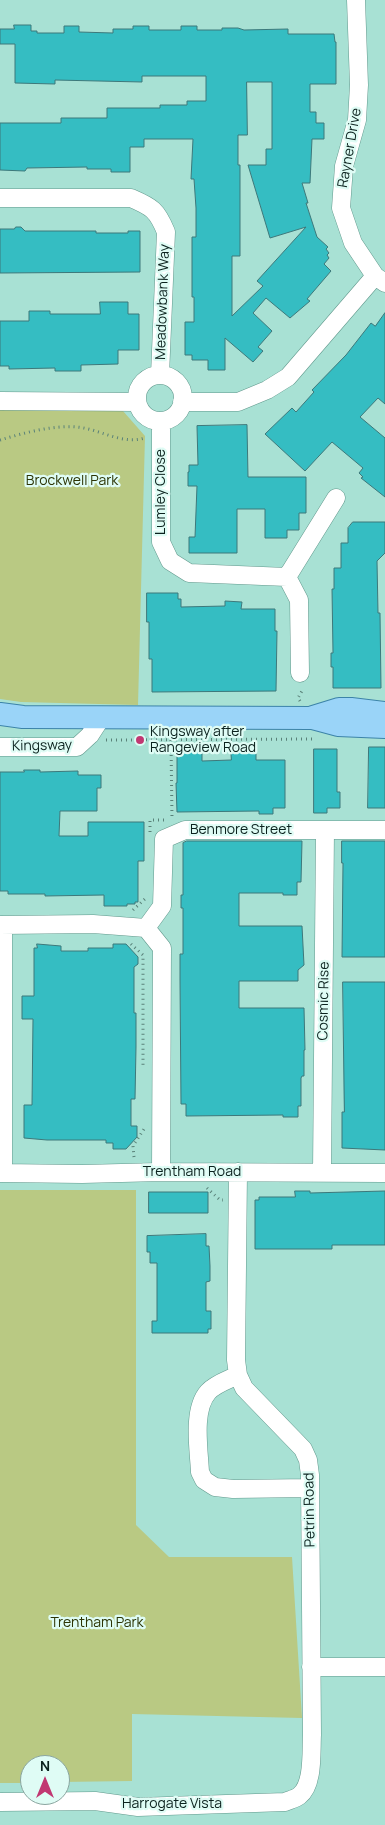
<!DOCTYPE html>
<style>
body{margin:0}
#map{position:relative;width:385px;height:1825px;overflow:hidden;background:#a8e1d4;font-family:Manrope,sans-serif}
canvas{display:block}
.north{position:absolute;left:20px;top:1755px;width:50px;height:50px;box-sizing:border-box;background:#dffcf5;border:1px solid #8aa59f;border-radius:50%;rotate:0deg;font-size:14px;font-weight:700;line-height:20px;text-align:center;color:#0b221e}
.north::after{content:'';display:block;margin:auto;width:18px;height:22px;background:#c13872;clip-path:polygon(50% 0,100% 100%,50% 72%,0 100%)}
</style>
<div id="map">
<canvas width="385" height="1825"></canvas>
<div class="north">N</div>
</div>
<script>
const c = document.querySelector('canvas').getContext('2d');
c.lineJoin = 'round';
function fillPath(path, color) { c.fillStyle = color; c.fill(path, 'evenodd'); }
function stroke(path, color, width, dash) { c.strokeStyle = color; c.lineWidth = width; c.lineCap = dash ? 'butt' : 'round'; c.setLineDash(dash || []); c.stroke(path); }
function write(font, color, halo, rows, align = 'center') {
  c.font = font + ' Manrope,sans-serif'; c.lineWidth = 4.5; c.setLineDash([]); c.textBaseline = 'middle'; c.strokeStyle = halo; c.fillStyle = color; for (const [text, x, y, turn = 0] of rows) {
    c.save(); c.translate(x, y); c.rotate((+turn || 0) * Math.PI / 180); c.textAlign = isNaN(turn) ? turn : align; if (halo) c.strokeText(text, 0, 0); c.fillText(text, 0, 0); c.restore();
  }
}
const green = new Path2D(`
 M0,406L123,411L145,436L138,705L21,702L0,699Z
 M0,1190H136V1525L169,1557H292L302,1718L132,1714V1781L60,1782V1765H30V1783H0Z`);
const building = new Path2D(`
 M14,25H31V31H37V33H64V26H79V32L113,33V29H133V26H149V30H181V26H197V30H222V28H238L244,30L288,29V34H334L335,42H336V84H310V112H316V123H324V139H312L310,183H302L308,203H306L317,237L328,247L326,249L329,253L327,255L329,258L324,264L331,271L307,299L310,301L290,318L266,298L253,313L272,331L258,347L263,351L253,362L225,338V370H208V360H192V355H185V322H194V297H192V237H196V208L194,179H191L193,139H144V147H130V172H111V169H87V167L27,168L25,171L0,170V123H61V118H107V108H160V105H187V101H206V76H142V82L55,80V84L15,83V44H0V29H14ZM247,82H272V149H266V165H248L270,238L306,227L257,281L263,286L232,316V256H240V165H238V135H247Z
 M16,227H21L25,231H96V233H128V231H140V272L0,273V229H14Z
 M100,302H128V314H139V350H118V364L81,365V371H55V368L9,369V366H0V321H29V311H50V314H100Z
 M385,313V404L378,398L360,417L385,438V497L361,478L363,477L359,473L363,468L332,442L305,471L265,434L292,408L296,412L314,392L312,390L346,355L371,323L375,326Z
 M247,425L248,477H306V513H299V530H287V538H265V509H237V553H189V537H195L197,486H188V472H189V465H198L197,426Z
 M353,522H385V553L377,561L378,613H380L381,688H333V667H331V653H333L332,589H334V568H341V543H348V528Z
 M147,593H178V599H181V607L225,606V601L242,602L241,609H275V631H277L276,691L152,692V659H149V622H147Z
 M369,747H385V808H368Z
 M231,748H248V752H256V760H285V808H273V814H259V811L177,812L176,783H177V751H202V761L231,760Z
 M314,749H337V792H340V808H327V813H314Z
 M24,770H40V772L78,771V775H101V788H97V811H60L59,836H88V822H144V861H138V902H135V904H127V906H104V895L45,896V894H8V891H0V772H24Z
 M187,841H302L301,882H297V895H283V893H239V926H302L304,965L298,970V981H239V1008H304L305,1050H304V1076H302L301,1078V1106H298V1117H283V1115L186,1116V1104H181L180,981V954H183V908H181V895H183V843Z
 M342,841H385V957H342L343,863H342Z
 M37,944L61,946V951H88V948H113V944H126L138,957V964L134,967V1013H136V1047L135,1099H131V1126H137V1137L126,1149H113V1143H106V1140H47L24,1138V1105H32L33,1019H22V996H34V948H37Z
 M343,982H385V1150L342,1148V1112H344Z
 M295,1191H310V1193L385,1191V1245H332V1249H255V1200H259V1197H295Z
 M149,1192H208V1213H149Z
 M206,1234V1246H209L210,1266V1281L206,1282V1311H211V1329H208V1333H152V1321H157V1263H150V1252H147V1236Z`);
const path = new Path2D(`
 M0,440C24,433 52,425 77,427C100,429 121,445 145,438
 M300,701L298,698L303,689
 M106,740L314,739
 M171,740L172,820
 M150,832V820H164
 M133,910L147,897
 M131,944L143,955V1065
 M134,1157L133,1146L144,1129
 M207,1188L220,1200H223`);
const minor = new Path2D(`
 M356,0L359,85L357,120L344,166L341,208L353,243L375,276L385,283
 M0,198H131C152,207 157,210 166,232L160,375
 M137 398a23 23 0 1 1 46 0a23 23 0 1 1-46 0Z
 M0,401L137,402
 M182,402H238L267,390L288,377L375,276
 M161,421V542L170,561L189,573L287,577
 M287,577L299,600L300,673
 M287,577L336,498
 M0,747H77L90,735L101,718
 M0,925L93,924L146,928L162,948L161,1172
 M3,925V1173
 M146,928L162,906L164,839L185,830H385
 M322,1172L325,830
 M0,1173L82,1174L161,1172L385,1173
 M238,1375C228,1380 215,1384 208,1392C192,1410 199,1450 200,1472L204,1480L215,1487L233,1489L310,1488
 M311,1667H385
 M0,1802L95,1801L138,1807L285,1802C289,1800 295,1799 299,1796C314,1785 311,1751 312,1735L310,1475L308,1460L303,1449L244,1388L238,1375L236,1360L238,1172`);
const major = new Path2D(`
 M0,714L23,717L312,718L338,725L385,727
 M313,717L339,709H351L385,713`);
const markers = [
 [140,740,5,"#c13872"]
];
const streetNames = [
 ["Rayner Drive",350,148,-80],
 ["Meadowbank Way",163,302,-88],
 ["Lumley Close",161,492,-90],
 ["Kingsway",42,746,-1],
 ["Benmore Street",241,830],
 ["Cosmic Rise",324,1001,-89],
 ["Trentham Road",192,1172],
 ["Petrin Road",310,1510,-91],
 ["Harrogate Vista",172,1804]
];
const parkNames = [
 ["Brockwell Park",72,481],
 ["Trentham Park",97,1623]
];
const poiNames = [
 ["Kingsway after",150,732],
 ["Rangeview Road",150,748]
];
fillPath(green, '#b9c983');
fillPath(building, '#35bdc2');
stroke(building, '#3d787a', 1);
stroke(minor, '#61988c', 19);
stroke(major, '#3c83a8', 24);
stroke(path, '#598178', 3, [1, 4]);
stroke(minor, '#fff', 18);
stroke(major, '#9ad4f8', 22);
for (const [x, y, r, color] of markers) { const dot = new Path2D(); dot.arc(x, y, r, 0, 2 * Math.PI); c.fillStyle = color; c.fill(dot); stroke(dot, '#dffcf5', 2); }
write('14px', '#0b221e', '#dffcf5', streetNames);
write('14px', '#2c3404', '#dffcf5', parkNames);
write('14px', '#0b221e', '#dffcf5', poiNames, 'left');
</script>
